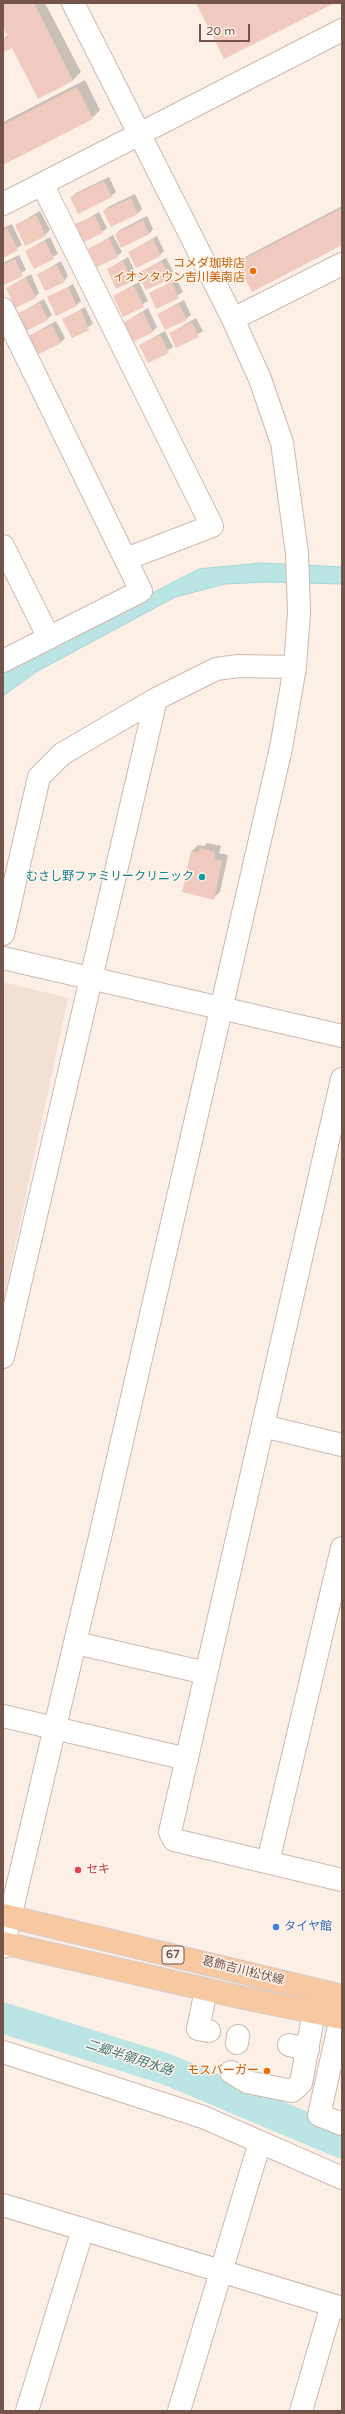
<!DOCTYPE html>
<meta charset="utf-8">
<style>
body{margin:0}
#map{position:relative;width:345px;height:2414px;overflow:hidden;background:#fbefe6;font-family:"Varela Round",sans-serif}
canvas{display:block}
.frame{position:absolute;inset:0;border:4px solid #74534b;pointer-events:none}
.scale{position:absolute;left:199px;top:24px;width:51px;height:18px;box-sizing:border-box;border:2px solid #74534b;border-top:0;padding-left:5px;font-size:12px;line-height:14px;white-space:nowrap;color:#74534b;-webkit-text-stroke:3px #fef4ec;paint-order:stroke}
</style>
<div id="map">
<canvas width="345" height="2414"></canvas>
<div class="frame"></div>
<div class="scale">20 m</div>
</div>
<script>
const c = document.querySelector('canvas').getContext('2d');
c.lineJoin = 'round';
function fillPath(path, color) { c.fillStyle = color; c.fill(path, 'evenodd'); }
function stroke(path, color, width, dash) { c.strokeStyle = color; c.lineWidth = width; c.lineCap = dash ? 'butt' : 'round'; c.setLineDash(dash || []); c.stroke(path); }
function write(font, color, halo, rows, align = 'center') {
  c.font = font + ' "Varela Round","Noto Sans JP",sans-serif'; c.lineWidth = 3; c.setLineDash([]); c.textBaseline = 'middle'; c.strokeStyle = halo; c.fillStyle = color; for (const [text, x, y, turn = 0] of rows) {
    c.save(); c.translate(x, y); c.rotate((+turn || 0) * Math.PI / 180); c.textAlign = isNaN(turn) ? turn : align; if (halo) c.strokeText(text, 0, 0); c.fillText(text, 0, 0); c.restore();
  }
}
const residential = new Path2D(`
 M3,982L68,998L3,1302Z`);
const water = new Path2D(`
 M261,563L342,567V584L265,582L225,584L175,597L36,672L3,696V670L199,569Z`);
const shadow = new Path2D(`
 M3,3H45L81,72L73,80L39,97L13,47H3V40L8,35L3,25Z
 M85,80L100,110L92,118L3,163V122Z
 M109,177L116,192L111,196L71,198L76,193Z
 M135,194L142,209L138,213L111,226L104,211L108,207Z
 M342,206V244L239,263L245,257Z
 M40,211L50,230L45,235L16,225Z
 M99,212L107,228L102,232L77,225Z
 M147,216L153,229L149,234L122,247L116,234L120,230Z
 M12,224L22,245L3,256V228Z
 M113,235L122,252L117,256L89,249Z
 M157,236L164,251L160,255L129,252Z
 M50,237L58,254L34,268L26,251Z
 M19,255L26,270L4,283L3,263Z
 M128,257L137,276L132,280L108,269Z
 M166,258L174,273L169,278L139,273Z
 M61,261L68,276L64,281L39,274Z
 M31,274L39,293L35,297L7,288Z
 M176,278L183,292L157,308L150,293ZM176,279L177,280L154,292V290Z
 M139,282L148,301L124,315L114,296Z
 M73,284L81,301L77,305L48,298Z
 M44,299L52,315L47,319L19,314Z
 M184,300L191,315L186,319L158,314Z
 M85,307L93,324L72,337L64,319Z
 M148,308L157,327L153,331L125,322Z
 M196,318L203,331L177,346L170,333Z
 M56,321L65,338L60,343L29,336Z
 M165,331L173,347L148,362L140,345Z
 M207,843L221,846L219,853L228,855L220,892L213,898L183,892L192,851L198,845L204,846Z`);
const river = new Path2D(`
 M3,2018L166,2069L342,2143`);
const building = new Path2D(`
 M3,3H34L73,81L38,99L12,48L4,52L3,49V40L8,38L3,27Z
 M196,3H335L224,59Z
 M77,87L93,119L3,165V125Z
 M104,181L112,197L78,214L70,197Z
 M131,198L138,214L111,227L103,211Z
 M342,208V245L252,292L237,263Z
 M36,215L46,236L25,246L15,225Z
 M95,216L103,233L84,242L75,224Z
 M143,220L149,234L121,248L115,234Z
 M7,228L18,250L3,258V230Z
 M109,238L118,257L97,267L88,249Z
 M153,239L161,256L136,268L128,252Z
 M45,241L54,259L34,269L25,251Z
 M15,259L23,276L4,285L3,265Z
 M123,261L133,281L116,289L107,269Z
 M162,261L170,279L146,290L137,273Z
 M57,265L65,282L45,291L37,274Z
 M26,278L36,298L15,308L6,288Z
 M172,282L179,298L156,309L149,293Z
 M134,286L144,307L123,317L113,296Z
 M68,287L77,306L56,316L47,297Z
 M40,303L48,320L26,331L18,313Z
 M179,304L187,320L165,330L157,314Z
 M81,310L89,330L72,338L62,319Z
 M143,312L153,332L133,342L124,322Z
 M192,322L199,337L176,348L169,333Z
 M52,325L61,343L37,355L28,336Z
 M160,335L169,353L148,363L139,345Z
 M200,848L215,852L214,859L222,861L214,900L182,892L191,851L199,852Z`);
const minor = new Path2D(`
 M42,184L212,526L126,559
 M3,204L342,30
 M3,309L141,591L3,661
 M233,319L342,264
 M3,546L49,638
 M3,934L39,777L62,754L156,699L216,669L238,666L295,667
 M3,958L342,1036
 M342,1079L170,1832L174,1840L342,1880
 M3,1357L156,699
 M263,1426L342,1445
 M76,1643L206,1673
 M3,1716L187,1759
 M268,1862L342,1548
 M3,1947L100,1537L281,748L295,667L299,612L297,553L282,443L260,379L233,319L73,3
 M206,1990L198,2029L209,2031
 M341,2018L319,2115L342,2124
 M237,2043L238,2036
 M289,2045L308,2049
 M3,2052L203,2117L342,2178
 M231,2072L247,2082L292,2091L301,2083L314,2012
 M3,2205L342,2308
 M27,2411L83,2229
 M179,2411L260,2142
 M301,2411L332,2305`);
const major = new Path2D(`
 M3,1915L342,1996
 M3,1943L235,1996L342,2018`);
const markers = [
 [253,271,4,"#e8710a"],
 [202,877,4,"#0f9aa8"],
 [78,1870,4,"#e0444e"],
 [276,1927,4,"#3f7fe0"],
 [267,2071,4,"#e8710a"]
];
const shields = [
 [173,1955,22]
];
const shieldNames = [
 ["67",173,1955]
];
const foodNames = [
 ["コメダ珈琲店",245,264],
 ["イオンタウン吉川美南店",245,278],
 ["モスバーガー",259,2071]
];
const cultureNames = [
 ["むさし野ファミリークリニック",194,877]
];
const healthNames = [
 ["セキ",86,1870]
];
const shopNames = [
 ["タイヤ館",284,1927]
];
const streetNames = [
 ["葛飾吉川松伏線",243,1971,14]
];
const waterNames = [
 ["二郷半領用水路",129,2058,18]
];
fillPath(residential, '#f3e0d4');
fillPath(water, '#bbe4e4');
stroke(water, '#a1d6d5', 1);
fillPath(shadow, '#0003');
stroke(river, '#bbe4e4', 31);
fillPath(building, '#f0cabe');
stroke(minor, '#cfb8af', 24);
stroke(major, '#d5cbc9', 24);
stroke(minor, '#fff', 22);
stroke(major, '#f8c9a0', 22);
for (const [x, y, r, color] of markers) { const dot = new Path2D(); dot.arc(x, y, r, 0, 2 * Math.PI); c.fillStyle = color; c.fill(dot); stroke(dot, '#fef4ec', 1.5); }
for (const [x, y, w] of shields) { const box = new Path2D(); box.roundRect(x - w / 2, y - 9, w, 18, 3); c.fillStyle = '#fef4ec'; c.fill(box); stroke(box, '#74534b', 1); }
write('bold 11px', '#74534b', null, shieldNames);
write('12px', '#c56008', '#fef4ec', foodNames, 'right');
write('12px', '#0d838f', '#fef4ec', cultureNames, 'right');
write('12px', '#be3a42', '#fef4ec', healthNames, 'left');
write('12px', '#366cbe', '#fef4ec', shopNames, 'left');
write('12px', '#74534b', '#fef4ec', streetNames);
write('italic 13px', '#407878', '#fef4ec', waterNames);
</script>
